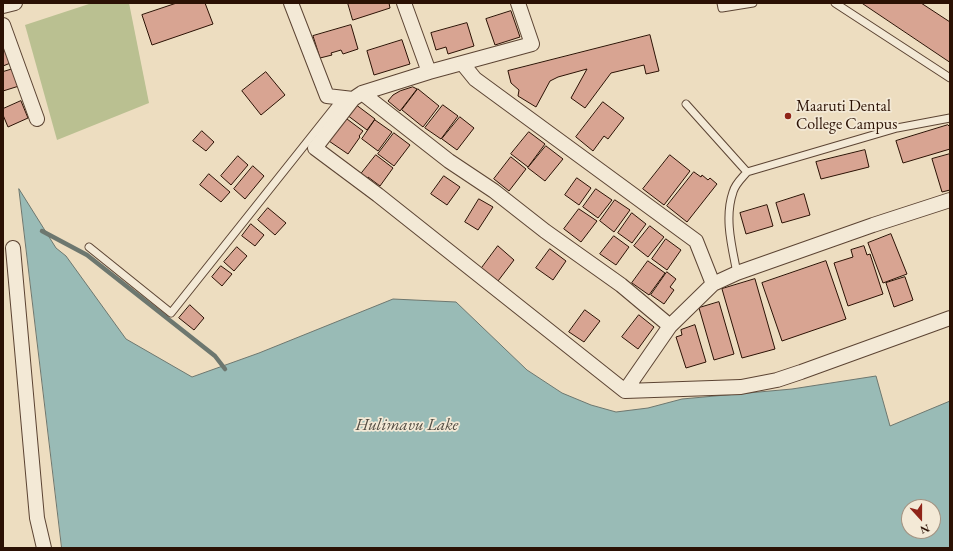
<!DOCTYPE html>
<style>
body{margin:0}
#map{position:relative;width:953px;height:551px;overflow:hidden;background:#edddc0;font-family:"EB Garamond",serif}
canvas{display:block}
.frame{position:absolute;inset:0;border:4px solid #2b1104;pointer-events:none}
.north{position:absolute;left:901px;top:499px;width:40px;height:40px;box-sizing:border-box;background:#f3e9d6;border:1px solid #a39382;border-radius:50%;rotate:159deg;font-size:11px;font-weight:700;line-height:16px;text-align:center;color:#2b1104}
.north::after{content:'';display:block;margin:auto;width:14px;height:18px;background:#8f2418;clip-path:polygon(50% 0,100% 100%,50% 72%,0 100%)}
</style>
<div id="map">
<canvas width="953" height="551"></canvas>
<div class="frame"></div>
<div class="north">N</div>
</div>
<script>
const c = document.querySelector('canvas').getContext('2d');
c.lineJoin = 'round';
function fillPath(path, color) { c.fillStyle = color; c.fill(path, 'evenodd'); }
function stroke(path, color, width, dash) { c.strokeStyle = color; c.lineWidth = width; c.lineCap = dash ? 'butt' : 'round'; c.setLineDash(dash || []); c.stroke(path); }
function write(font, color, halo, rows, align = 'center') {
  c.font = font + ' "EB Garamond",serif'; c.lineWidth = 3.5; c.setLineDash([]); c.textBaseline = 'middle'; c.strokeStyle = halo; c.fillStyle = color; for (const [text, x, y, turn = 0] of rows) {
    c.save(); c.translate(x, y); c.rotate((+turn || 0) * Math.PI / 180); c.textAlign = isNaN(turn) ? turn : align; if (halo) c.strokeText(text, 0, 0); c.fillText(text, 0, 0); c.restore();
  }
}
const green = new Path2D(`
 M92,3H129L149,103L57,140L25,25Z`);
const water = new Path2D(`
 M19,189L56,248L66,256L126,339L192,377L259,353L393,299L456,302L527,370L562,393L591,405L616,412L648,408L682,399L792,389L876,376L890,426L950,401V548H62ZM909,507H933V531H909Z`);
const stream = new Path2D(`
 M42,231L87,255L215,356L225,369`);
const building = new Path2D(`
 M177,3H205L213,24L152,45L142,15Z
 M348,3H389L390,8L353,20Z
 M862,3H921L950,22V62Z
 M511,11L520,37L495,45L486,19Z
 M467,23L474,46L448,54L446,47L436,50L431,33Z
 M351,25L358,49L343,54L341,50L331,53L332,55L320,58L313,36Z
 M3,33L13,62L3,66Z
 M650,35L659,71L646,74L644,65L611,73L585,108L571,98L587,69L558,77L550,81L536,107L518,96L519,90L511,83L508,71Z
 M402,40L410,64L374,75L367,51Z
 M13,69L19,86L3,91V72Z
 M266,72L285,95L261,115L242,91Z
 M413,87L417,89L400,111L388,101L393,95L400,91Z
 M418,89L439,106L423,127L402,110Z
 M21,101L28,118L8,127L3,115V109Z
 M603,102L624,118L608,139L604,136L593,151L576,137Z
 M355,104L375,119L367,130L347,115Z
 M443,105L458,116L441,139L425,128Z
 M343,116L363,131L359,136L360,137L348,154L326,139Z
 M460,117L474,128L457,150L442,139Z
 M375,120L392,132L378,151L362,139Z
 M948,125L950,127V149L903,163L896,141Z
 M202,131L214,142L206,151L193,141Z
 M529,132L545,144L528,167L511,154Z
 M394,133L410,145L394,166L378,154Z
 M546,146L563,159L545,181L528,168Z
 M865,150L869,167L821,179L816,162Z
 M950,154V190L942,192L932,159Z
 M376,155L393,168L380,186L368,177L367,179L361,174Z
 M670,155L690,171L664,205L643,189Z
 M238,156L248,165L231,185L221,176Z
 M511,157L526,169L509,191L494,179Z
 M253,166L264,176L245,199L234,189Z
 M694,172L701,177L702,175L708,180L710,178L717,184L687,222L667,206Z
 M209,174L230,192L221,202L200,185Z
 M444,176L460,187L447,205L431,194Z
 M577,178L591,188L579,205L565,195Z
 M596,189L612,200L598,218L583,207Z
 M804,194L810,215L782,223L776,203Z
 M479,199L493,207L478,230L465,222Z
 M615,200L630,210L614,232L600,221Z
 M767,205L773,226L746,234L740,213Z
 M268,208L286,223L275,235L258,220Z
 M579,209L597,221L581,242L564,229Z
 M632,213L646,224L632,243L618,233Z
 M251,224L264,235L255,246L242,236Z
 M650,226L664,237L648,257L634,246Z
 M891,234L907,274L883,283L868,243Z
 M614,236L629,247L616,265L600,254Z
 M666,239L681,250L667,270L652,259Z
 M498,246L514,260L498,281L481,269Z
 M864,246L867,255L870,254L883,294L848,306L834,263L853,257L851,250Z
 M237,247L247,256L234,271L224,262Z
 M550,249L566,261L553,280L536,268Z
 M648,261L665,273L649,295L632,283Z
 M826,261L846,319L782,341L762,283Z
 M221,266L232,274L222,286L212,277Z
 M667,272L676,279L670,287L674,290L664,304L651,295Z
 M905,277L913,300L894,307L886,283Z
 M755,279L775,349L742,358L722,289Z
 M719,302L734,354L714,360L699,308Z
 M190,305L204,318L194,330L179,318Z
 M585,310L600,321L584,342L569,332Z
 M639,315L654,327L638,349L622,337Z
 M695,325L706,362L686,368L676,337L682,335L681,330Z`);
const service = new Path2D(`
 M721,3L722,8L753,3
 M835,3L950,78
 M686,104L747,172
 M89,247L171,313L342,98
 M737,273C732,247 724,218 733,192C735,184 742,178 747,172L897,128L950,118`);
const minor = new Path2D(`
 M291,3L327,96L353,99L362,93L429,72L532,44L518,3
 M404,3L429,72
 M3,6L15,3
 M3,25L37,119
 M462,63L475,79L696,241L713,284
 M362,93L449,161L494,191L545,231L621,285L670,326
 M353,99L315,148L378,195L625,391L670,326L713,284L737,273L873,225L950,200
 M13,248L37,518L44,548
 M625,391L741,387L777,380L801,372L950,318`);
const markers = [
 [788,116,4,"#8f2418"]
];
const poiNames = [
 ["Maaruti Dental",796,107],
 ["College Campus",796,125]
];
const waterNames = [
 ["Hulimavu Lake",407,425]
];
fillPath(green, '#bac091');
fillPath(water, '#99bbb6');
stroke(water, '#6d776f', 1);
stroke(stream, '#6d776f', 4.5);
fillPath(building, '#d8a492');
stroke(building, '#2b1104', 1);
stroke(service, '#5c4433', 9);
stroke(minor, '#5c4433', 16);
stroke(service, '#f3e9d6', 7);
stroke(minor, '#f3e9d6', 14);
for (const [x, y, r, color] of markers) { const dot = new Path2D(); dot.arc(x, y, r, 0, 2 * Math.PI); c.fillStyle = color; c.fill(dot); stroke(dot, '#f3e9d6', 1.5); }
write('16px', '#2b1104', '#f3e9d6', poiNames, 'left');
write('italic 17px', '#524c42', '#f3e9d6', waterNames);
</script>
